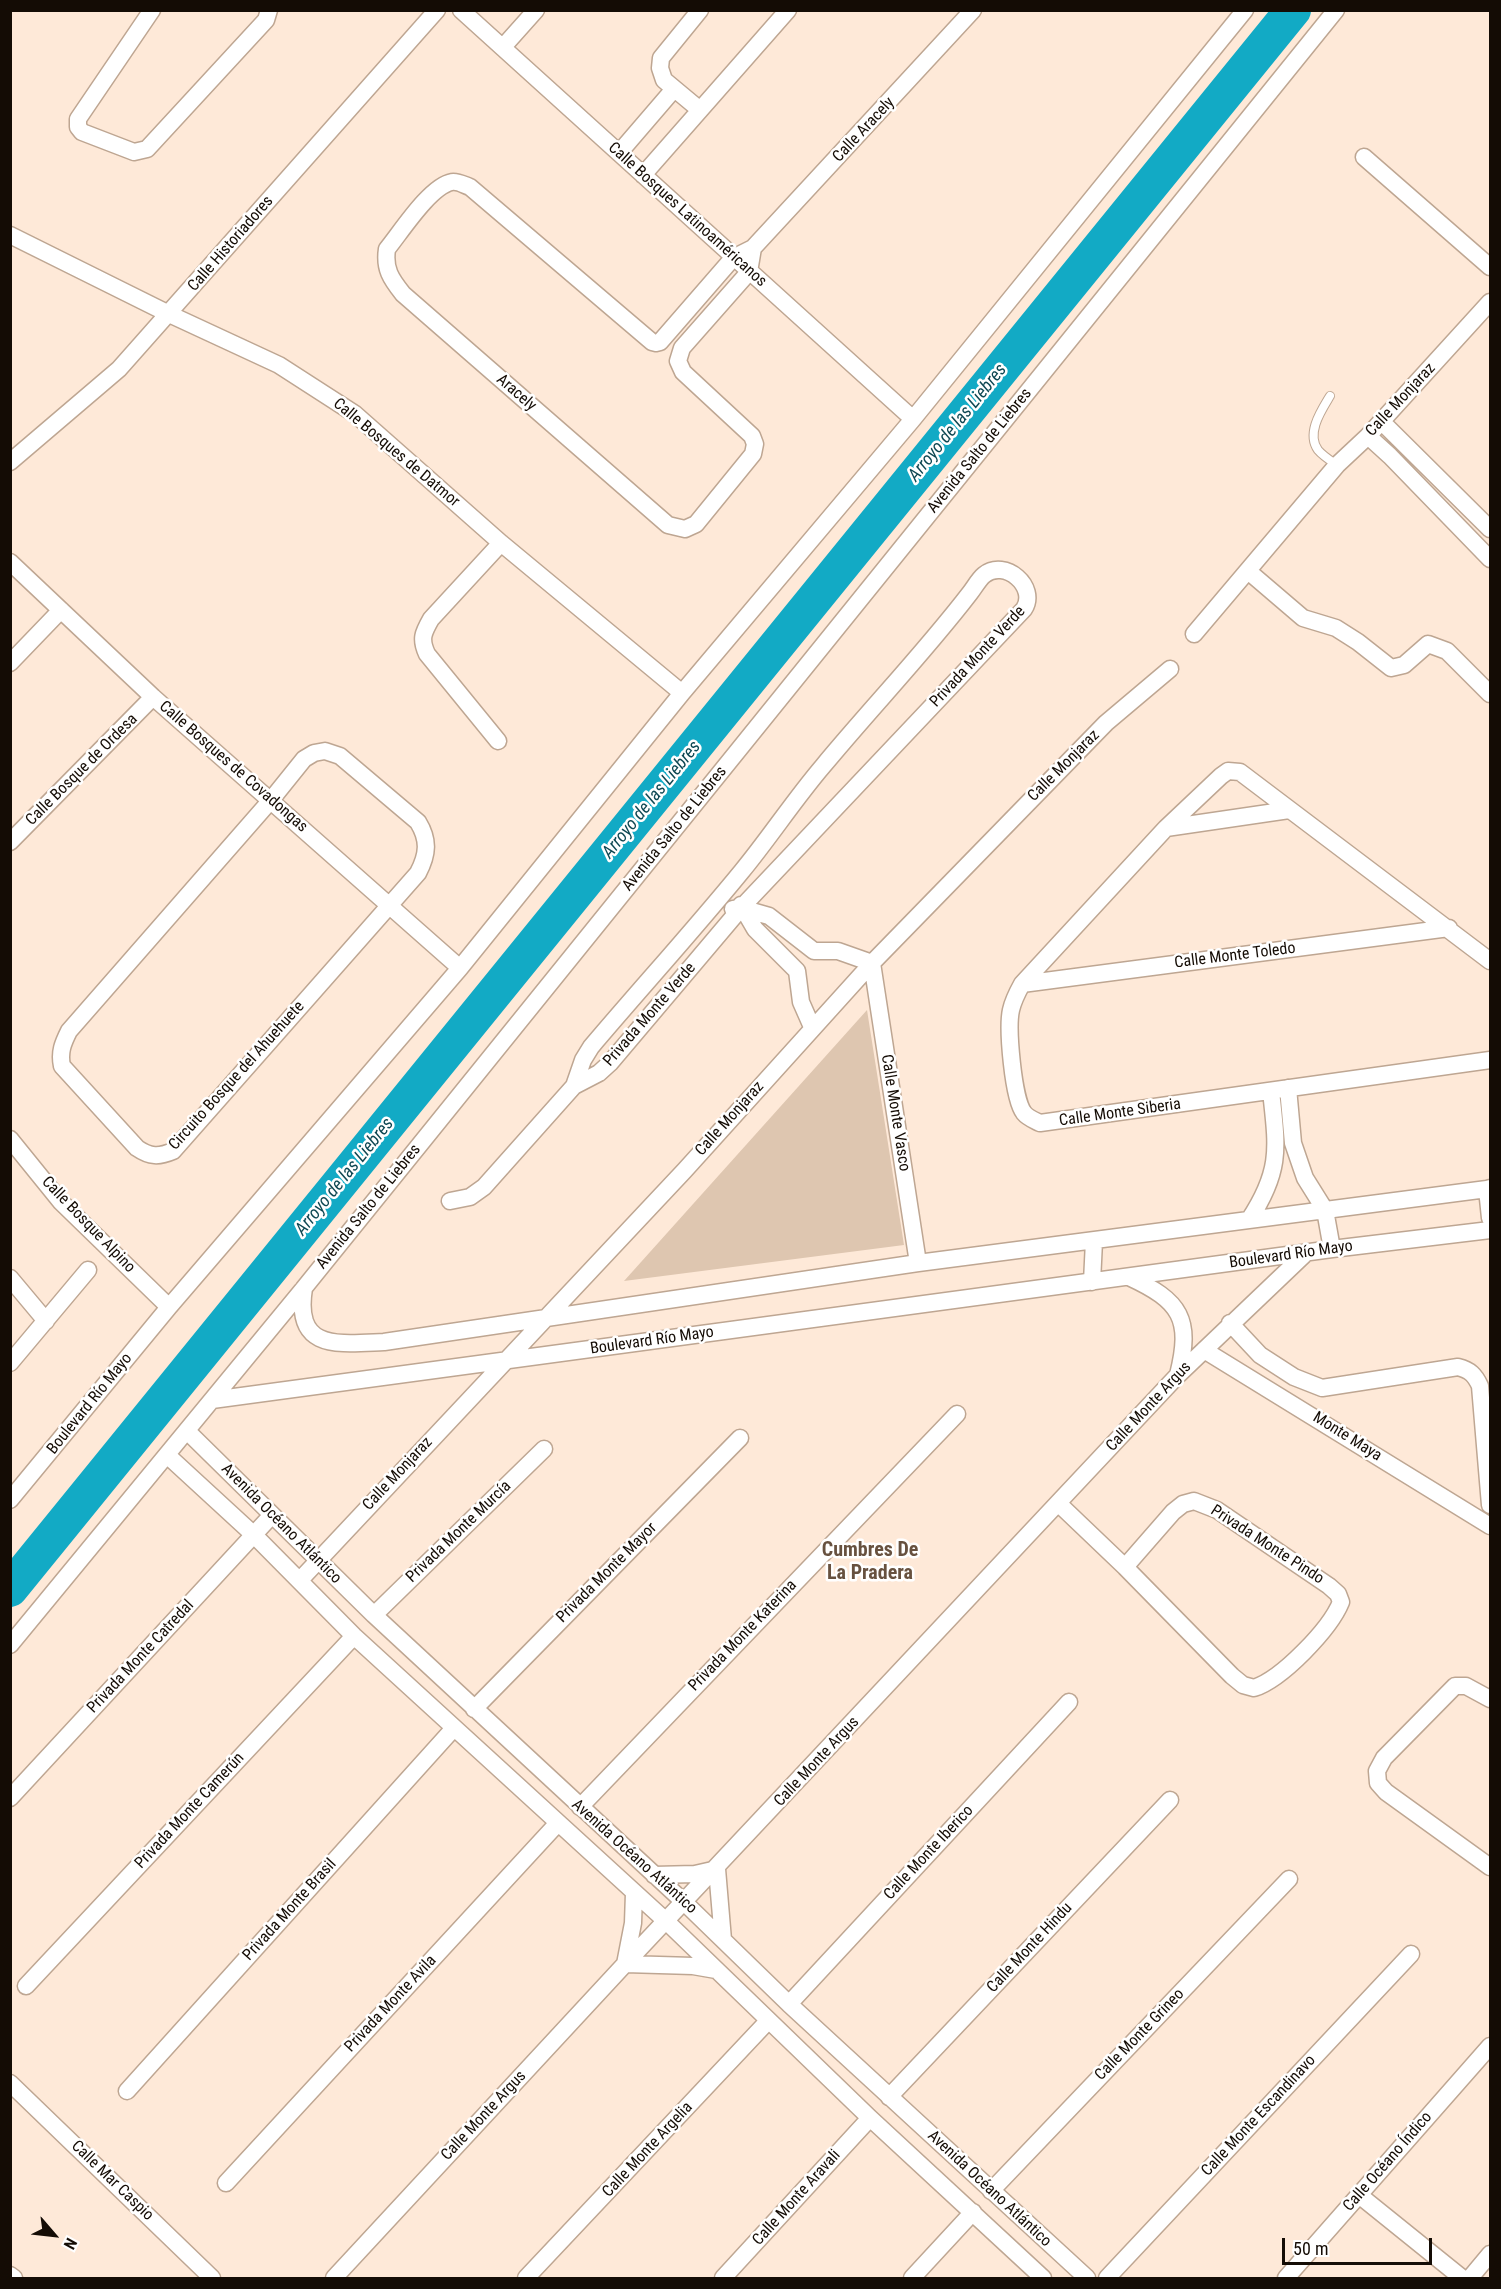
<!DOCTYPE html>
<meta charset="utf-8">
<style>
body{margin:0}
#map{position:relative;width:1501px;height:2289px;overflow:hidden;background:#fee9d8;font-family:"Roboto Condensed",sans-serif}
canvas{display:block}
.frame{position:absolute;inset:0;border:12px solid #140c05;pointer-events:none}
.north{position:absolute;left:24px;top:2205px;width:60px;height:60px;-webkit-text-stroke:4px #fff;paint-order:stroke;rotate:118deg;font-size:16px;font-weight:700;line-height:24px;text-align:center;color:#140c05}
.north::after{content:'';display:block;margin:auto;width:21px;height:27px;background:#140c05;clip-path:polygon(50% 0,100% 100%,50% 72%,0 100%)}
.scale{position:absolute;left:1282px;top:2238px;width:150px;height:27px;box-sizing:border-box;border:3px solid #140c05;border-top:0;padding-left:8px;font-size:18px;line-height:21px;white-space:nowrap;color:#140c05;-webkit-text-stroke:4px #fff;paint-order:stroke}
</style>
<div id="map">
<canvas width="1501" height="2289"></canvas>
<div class="frame"></div>
<div class="north">N</div>
<div class="scale">50 m</div>
</div>
<script>
const c = document.querySelector('canvas').getContext('2d');
c.lineJoin = 'round';
function stroke(path, color, width, dash) { c.strokeStyle = color; c.lineWidth = width; c.lineCap = dash ? 'butt' : 'round'; c.setLineDash(dash || []); c.stroke(path); }
function fillPath(path, color) { c.fillStyle = color; c.fill(path, 'evenodd'); }
function write(font, color, halo, rows, align = 'center') {
  c.font = font + ' "Roboto Condensed",sans-serif'; c.lineWidth = 5; c.setLineDash([]); c.textBaseline = 'middle'; c.strokeStyle = halo; c.fillStyle = color; for (const [text, x, y, turn = 0] of rows) {
    c.save(); c.translate(x, y); c.rotate((+turn || 0) * Math.PI / 180); c.textAlign = isNaN(turn) ? turn : align; if (halo) c.strokeText(text, 0, 0); c.fillText(text, 0, 0); c.restore();
  }
}
const river = new Path2D(`
 M10,1589L1293,10`);
const building = new Path2D(`
 M867,1010L904,1245L624,1281Z`);
const lane = new Path2D(`
 M1330,396C1321,411 1306,433 1318,450C1323,456 1331,461 1337,465`);
const street = new Path2D(`
 M152,10L78,119V127L82,132L134,152L147,149L266,20L269,10
 M461,10L913,419
 M700,10L661,58L660,68L664,80L700,110
 M503,47L536,10
 M619,153L674,89
 M1364,157L1490,267
 M643,175L788,10
 M10,235L169,314L279,365L355,414L501,543L682,693
 M753,248L749,272L682,348L678,361L683,372L752,436L755,444L753,454L696,524L685,529L668,525L403,294C391,279 384,269 387,249C401,232 430,186 452,182C458,181 464,185 470,187L652,342L656,343L660,342L733,258L753,248L973,10
 M1381,421L1490,529
 M1368,436L1390,456L1490,559
 M10,462L119,369L437,10
 M10,562L153,697L460,968
 M1248,571L1303,618L1336,628L1358,642L1391,668L1404,665L1428,644L1447,651L1490,694
 M1194,634L1337,465L1368,436L1490,302
 M10,663L61,610
 M498,741L427,654C420,639 423,633 431,619L501,543
 M325,751L340,756L418,822C429,840 428,854 418,873L173,1151C159,1157 150,1157 137,1148L62,1066C59,1052 63,1043 69,1031L271,800L304,759L314,753Z
 M1166,828L1289,810
 M10,842L153,697
 M741,905L755,929L797,971L801,1002L812,1027
 M733,909L741,908L769,916L814,951H838L872,963L918,1263
 M1490,961L1240,772L1228,771L1221,776L1166,828L1022,984C1017,993 1013,1001 1011,1010C1007,1028 1013,1099 1024,1113C1028,1118 1034,1120 1040,1123L1490,1060
 M1022,984L1449,928
 M1288,1088L1293,1143L1305,1178L1325,1210L1332,1249
 M10,1139L61,1202L169,1307
 M1490,1188L1487,1189L1490,1218
 M450,1201L470,1197L484,1187L574,1086L599,1073L610,1063L741,908L1024,609C1038,587 1005,558 984,575C979,579 974,588 970,593C924,653 871,708 823,766C794,800 770,837 742,871C693,931 641,988 591,1047L583,1060L574,1086
 M1249,1220C1282,1170 1277,1147 1271,1091
 M1129,1277C1181,1301 1192,1319 1178,1375
 M10,1278L46,1321
 M1092,1282L1094,1241
 M304,1288C294,1351 337,1344 384,1342L918,1263L1487,1189L1490,1191
 M1230,1323L1260,1355L1294,1377L1322,1388L1458,1367C1470,1370 1475,1375 1480,1386L1490,1505
 M1204,1350L1490,1526
 M10,1363L88,1270
 M212,1400L1332,1249L1490,1230
 M187,1431L374,1615L685,1903L789,2004L1087,2278
 M167,1455L254,1535L354,1636L667,1922L870,2118L1043,2278
 M10,1500L169,1307L460,968L682,693L913,419L1245,10
 M1059,1504L1125,1567L1232,1676L1243,1685L1254,1688C1282,1679 1330,1629 1341,1602L1338,1594L1329,1586L1217,1510L1194,1501L1183,1504L1173,1512L1125,1567
 M300,1580L685,1170L872,963L1106,723L1170,669
 M374,1615L544,1449
 M10,1645L304,1288L1336,10
 M1490,1699L1466,1686H1455L1384,1758L1377,1771L1378,1783L1386,1792L1490,1867
 M474,1709L740,1438
 M10,1798L272,1515
 M580,1807L957,1414
 M654,1875L695,1874L717,1869L723,1940
 M634,1893L633,1923L625,1964L693,1966L716,1970
 M26,1986L354,1636
 M789,2004L1069,1702
 M10,2083L212,2278
 M127,2091L454,1728
 M889,2097L1170,1800
 M226,2183L557,1824
 M991,2191L1289,1879
 M1359,2195L1462,2278
 M10,2275L14,2278
 M334,2278L625,1964L1178,1375L1307,1252
 M526,2278L768,2021
 M723,2278L870,2118
 M912,2278L973,2212
 M1107,2278L1411,1954
 M1286,2278L1490,2046
 M1470,2278L1490,2254`);
const streetNames = [
 ["Calle Aracely",864,130,-47],
 ["Calle Bosques Latinoaméricanos",687,215,42],
 ["Calle Historiadores",231,244,-49],
 ["Aracely",516,393,41],
 ["Calle Monjaraz",1401,400,-47],
 ["Avenida Salto de Liebres",980,451,-51],
 ["Calle Bosques de Datmor",396,453,40],
 ["Privada Monte Verde",978,657,-47],
 ["Calle Monjaraz",1064,766,-45],
 ["Calle Bosques de Covadongas",233,767,41],
 ["Calle Bosque de Ordesa",82,770,-45],
 ["Avenida Salto de Liebres",675,829,-51],
 ["Calle Monte Toledo",1235,956,-7],
 ["Privada Monte Verde",650,1015,-49],
 ["Circuito Bosque del Ahuehuete",237,1076,-48],
 ["Calle Monte Vasco",895,1113,81],
 ["Calle Monte Siberia",1120,1113,-8],
 ["Calle Monjaraz",730,1119,-48],
 ["Avenida Salto de Liebres",369,1207,-51],
 ["Calle Bosque Alpino",88,1225,46],
 ["Boulevard Río Mayo",1291,1255,-8],
 ["Boulevard Río Mayo",652,1341,-8],
 ["Boulevard Río Mayo",90,1404,-51],
 ["Calle Monte Argus",1149,1407,-47],
 ["Monte Maya",1347,1437,32],
 ["Calle Monjaraz",398,1474,-47],
 ["Avenida Océano Atlántico",281,1524,45],
 ["Privada Monte Murcía",459,1532,-44],
 ["Privada Monte Pindo",1267,1545,33],
 ["Privada Monte Mayor",607,1573,-45],
 ["Privada Monte Katerina",743,1636,-46],
 ["Privada Monte Catredal",141,1657,-47],
 ["Calle Monte Argus",817,1762,-47],
 ["Privada Monte Camerún",190,1811,-47],
 ["Calle Monte Iberico",929,1853,-47],
 ["Avenida Océano Atlántico",634,1857,42],
 ["Privada Monte Brasil",290,1910,-48],
 ["Calle Monte Hindu",1030,1948,-47],
 ["Privada Monte Avila",391,2004,-47],
 ["Calle Monte Grineo",1140,2035,-46],
 ["Calle Monte Argus",484,2116,-47],
 ["Calle Monte Escandinavo",1259,2116,-47],
 ["Calle Monte Argelia",648,2150,-47],
 ["Calle Océano Índico",1388,2162,-49],
 ["Calle Mar Caspio",112,2181,44],
 ["Avenida Océano Atlántico",989,2189,43],
 ["Calle Monte Aravali",797,2198,-48]
];
const waterNames = [
 ["Arroyo de las Liebres",958,423,-51],
 ["Arroyo de las Liebres",652,800,-51],
 ["Arroyo de las Liebres",345,1177,-51]
];
const quarterNames = [
 ["Cumbres De",870,1551],
 ["La Pradera",870,1574]
];
stroke(river, '#12aac5', 36);
fillPath(building, '#dec6b0');
stroke(lane, '#bea692', 10);
stroke(street, '#bea692', 19);
stroke(lane, '#fff', 8);
stroke(street, '#fff', 16);
write('16px', '#140c05', '#fff', streetNames);
write('italic 18px', '#0f4853', '#fff', waterNames);
write('bold 20px', '#67513f', '#fff', quarterNames);
</script>
